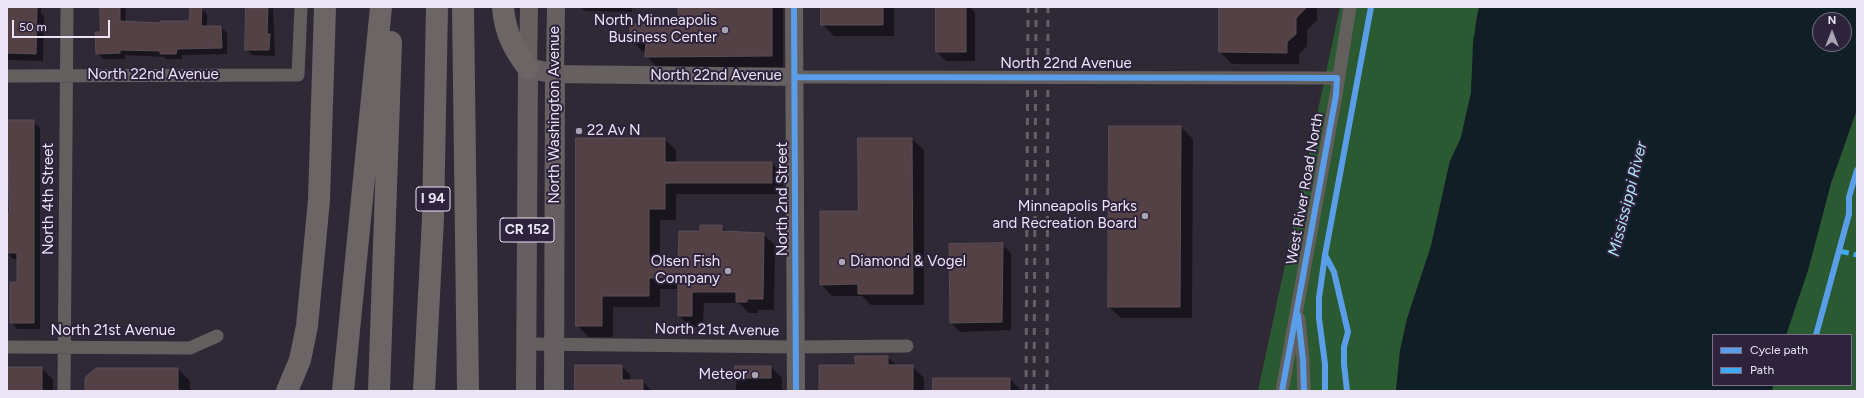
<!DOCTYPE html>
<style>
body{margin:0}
#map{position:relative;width:1864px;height:398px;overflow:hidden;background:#2f2936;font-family:Figtree,sans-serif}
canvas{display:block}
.frame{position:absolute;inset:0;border:8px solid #eae4f5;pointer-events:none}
.legend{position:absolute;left:1712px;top:334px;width:140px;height:52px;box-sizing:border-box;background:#2e233c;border:1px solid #797086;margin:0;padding:5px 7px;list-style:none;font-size:12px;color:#eae4f5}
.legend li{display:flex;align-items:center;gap:8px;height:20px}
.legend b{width:20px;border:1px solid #797086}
.north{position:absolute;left:1812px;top:12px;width:40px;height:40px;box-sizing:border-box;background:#2e233c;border:1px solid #797086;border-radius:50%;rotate:0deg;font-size:11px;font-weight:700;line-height:16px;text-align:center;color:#eae4f5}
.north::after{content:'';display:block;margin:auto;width:14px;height:18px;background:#a9a3b2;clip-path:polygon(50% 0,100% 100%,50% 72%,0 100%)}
.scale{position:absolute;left:12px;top:20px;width:98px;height:18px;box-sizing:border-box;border:2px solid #eae4f5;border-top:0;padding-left:5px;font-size:12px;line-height:14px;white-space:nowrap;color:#eae4f5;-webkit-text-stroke:3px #2e233c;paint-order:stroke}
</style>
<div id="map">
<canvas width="1864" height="398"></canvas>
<div class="frame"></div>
<ul class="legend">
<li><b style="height:5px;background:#5a9eea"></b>Cycle path</li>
<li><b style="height:5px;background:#3fa9f5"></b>Path</li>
</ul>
<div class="north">N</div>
<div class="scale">50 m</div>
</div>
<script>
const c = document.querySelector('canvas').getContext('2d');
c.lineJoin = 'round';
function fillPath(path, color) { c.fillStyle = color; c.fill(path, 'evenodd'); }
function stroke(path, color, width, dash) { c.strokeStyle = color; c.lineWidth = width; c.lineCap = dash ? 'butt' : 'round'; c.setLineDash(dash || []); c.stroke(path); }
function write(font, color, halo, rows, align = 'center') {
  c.font = font + ' Figtree,sans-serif'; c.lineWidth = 4; c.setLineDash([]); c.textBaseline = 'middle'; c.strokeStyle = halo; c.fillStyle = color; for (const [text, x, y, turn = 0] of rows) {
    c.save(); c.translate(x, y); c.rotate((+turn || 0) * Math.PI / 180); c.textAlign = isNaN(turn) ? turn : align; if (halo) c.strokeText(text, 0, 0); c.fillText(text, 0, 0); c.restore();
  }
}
const green = new Path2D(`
 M1340,7H1479L1476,20L1471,93L1466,115L1461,138L1450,161L1431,246L1407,319L1400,351L1396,391H1258Z
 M1857,109V391H1772L1773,385H1851V335H1786L1808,270L1831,183Z`);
const water = new Path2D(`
 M1479,7H1857V109L1831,183L1808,270L1786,335H1713V385H1773L1772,391H1396L1400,351L1407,319L1431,246L1450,161L1461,138L1466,115L1471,93L1473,42ZM1820,20H1844V44H1820Z`);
const shadow = new Path2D(`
 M7,7H41V13L44,16L43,61L7,60Z
 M101,7H126L125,23L161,24L190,22L201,8L207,14V27H221L227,33V54L182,55V59H167L164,57L125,55V59H103L97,53L101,33Z
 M247,7H273L275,56L252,55L246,49Z
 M580,7H632V12L586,11Z
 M679,7H783V67L658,68L646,56V51H642L631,39L680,25Z
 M822,7H894V36H834L822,24Z
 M937,7H970L975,12V61H946L937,52Z
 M1220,7H1317V20L1307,30V46L1299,54V64H1232L1220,52Z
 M7,121H33L40,128V329H17L11,322L18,283V259H13L7,253V213H10V165H7Z
 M1181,127L1193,139L1192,318H1121L1109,307Z
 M664,139L676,150V163H772L783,175V194H676V220H660V262H679L701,232L721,226L727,232L763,234L775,245L774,310H758V313H749L739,303H704L703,327H691L679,316V289H660V307H613V337H588L577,325Z
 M859,139H912L924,150V305H871L862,296H832L821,284L859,212Z
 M1002,244L1011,253V330L960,332L951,323Z
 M888,357L897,366H912L924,378V391H820L856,366Z
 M621,366L630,374V381H643L651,391H576Z
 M736,367H771L782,378V391H736Z
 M7,368H42L53,380V391H7Z
 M178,369L190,381V391H86Z
 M934,379H1010L1022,391H934Z`);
const building = new Path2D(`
 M7,7L37,8L36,54L7,53Z
 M100,7H120V21L160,23V21H189L190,7H202L201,26H221L222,48L177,49L176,54H160V51L120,50V53L96,54L95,32H100Z
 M678,7H772V56L645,57L646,40L630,39V24H679Z
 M821,7H883V25H821Z
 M936,7H966V52H936Z
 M1219,7H1307L1296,18V34L1287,42V53L1219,52Z
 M246,8H268L267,34H270L269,50H245Z
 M7,120H34V323H10V282H17V253H7V212H9Z
 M1109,126H1181L1180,307H1108Z
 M576,138H665V162H772V183H665V209H649V261H678L679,231H700V225H722V231L764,233L763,299H747V302H736V292H692V316H678V277L649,278V296H602V326H576Z
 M858,138H912L913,294H858V284L820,285V211H858Z
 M1003,243L1002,322L950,323L949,244Z
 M855,356H888V365H913V391H819V365H855Z
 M575,365H622V380H643V391H575Z
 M735,366H771V378H735Z
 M7,367H42V391H7Z
 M96,368H178V391H85V378Z
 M933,378H1010V391H933Z`);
const street = new Path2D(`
 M7,76L298,75L301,7
 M796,77L1337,78
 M1299,319L1303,360L1304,391
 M527,344L796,347L907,346
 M7,347L190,348L217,336
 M64,391L67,7
 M1282,391L1336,95L1350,7`);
const secondary = new Path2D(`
 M556,7L555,74L796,77
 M794,7L796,391
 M528,68L529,7`);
const primary = new Path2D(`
 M526,391L528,68L555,74L554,391`);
const highway = new Path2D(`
 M463,7L468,391
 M503,7C505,32 513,48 528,68
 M287,391L300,360L307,326L319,200L325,7
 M343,391L381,7
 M379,391L391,42
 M424,391L433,218L437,7`);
const rail = new Path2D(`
 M1026,391L1028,7
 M1034,391L1036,7
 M1047,391L1048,7`);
const quiet = new Path2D(`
 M1839,251L1857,255`);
const cycleway = new Path2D(`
 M794,7L796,391
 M796,77L1337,78L1336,95L1282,391
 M1325,255L1334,272L1348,332L1344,347V364L1347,391
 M1298,315L1303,360L1304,391
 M1816,335L1849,214V197L1857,170
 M1325,391V364L1319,318V298L1325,255L1371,7`);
const markers = [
 [725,30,4,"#a9a3b2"],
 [579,131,4,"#a9a3b2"],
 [1145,216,4,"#a9a3b2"],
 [842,262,4,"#a9a3b2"],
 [728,271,4,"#a9a3b2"],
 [755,375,4,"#a9a3b2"]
];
const shields = [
 [433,199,34],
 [527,230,54]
];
const shieldNames = [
 ["I 94",433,199],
 ["CR 152",527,230]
];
const poiNames = [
 ["North Minneapolis",717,21],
 ["Business Center",717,38],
 ["22 Av N",587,131,"left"],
 ["Minneapolis Parks",1137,207],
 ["and Recreation Board",1137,224],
 ["Olsen Fish",720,262],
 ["Company",720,279],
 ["Diamond & Vogel",850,262,"left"],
 ["Meteor",747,375]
];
const streetNames = [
 ["North 22nd Avenue",1066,64],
 ["North 22nd Avenue",153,75],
 ["North 22nd Avenue",716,76],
 ["North Washington Avenue",555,115,-90],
 ["West River Road North",1305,189,-80],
 ["North 4th Street",49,199,-90],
 ["North 2nd Street",783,199,-90],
 ["North 21st Avenue",717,330,1],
 ["North 21st Avenue",113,331]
];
const waterNames = [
 ["Mississippi River",1628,199,-76]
];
fillPath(green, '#2b5931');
fillPath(water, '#101e25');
fillPath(shadow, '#0007');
fillPath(building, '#534146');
stroke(building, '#574e54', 1);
stroke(street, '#635f5e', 13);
stroke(secondary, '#666061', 18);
stroke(primary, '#655f61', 20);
stroke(highway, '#6b6566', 22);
stroke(rail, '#656066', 3, [7, 7]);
stroke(quiet, '#3fa9f5', 5, [10, 5]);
stroke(cycleway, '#5a9eea', 6);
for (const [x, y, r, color] of markers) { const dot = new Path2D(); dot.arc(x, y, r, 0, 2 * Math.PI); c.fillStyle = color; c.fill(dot); stroke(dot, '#2e233c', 1.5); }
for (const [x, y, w] of shields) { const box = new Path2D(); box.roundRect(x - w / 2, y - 12, w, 24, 3); c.fillStyle = '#2e233c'; c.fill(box); stroke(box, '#eae4f5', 1); }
write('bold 14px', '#eae4f5', null, shieldNames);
write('15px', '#eae4f5', '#2e233c', poiNames, 'right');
write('15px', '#eae4f5', '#2e233c', streetNames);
write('italic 16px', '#b1e6f8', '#2e233c', waterNames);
</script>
